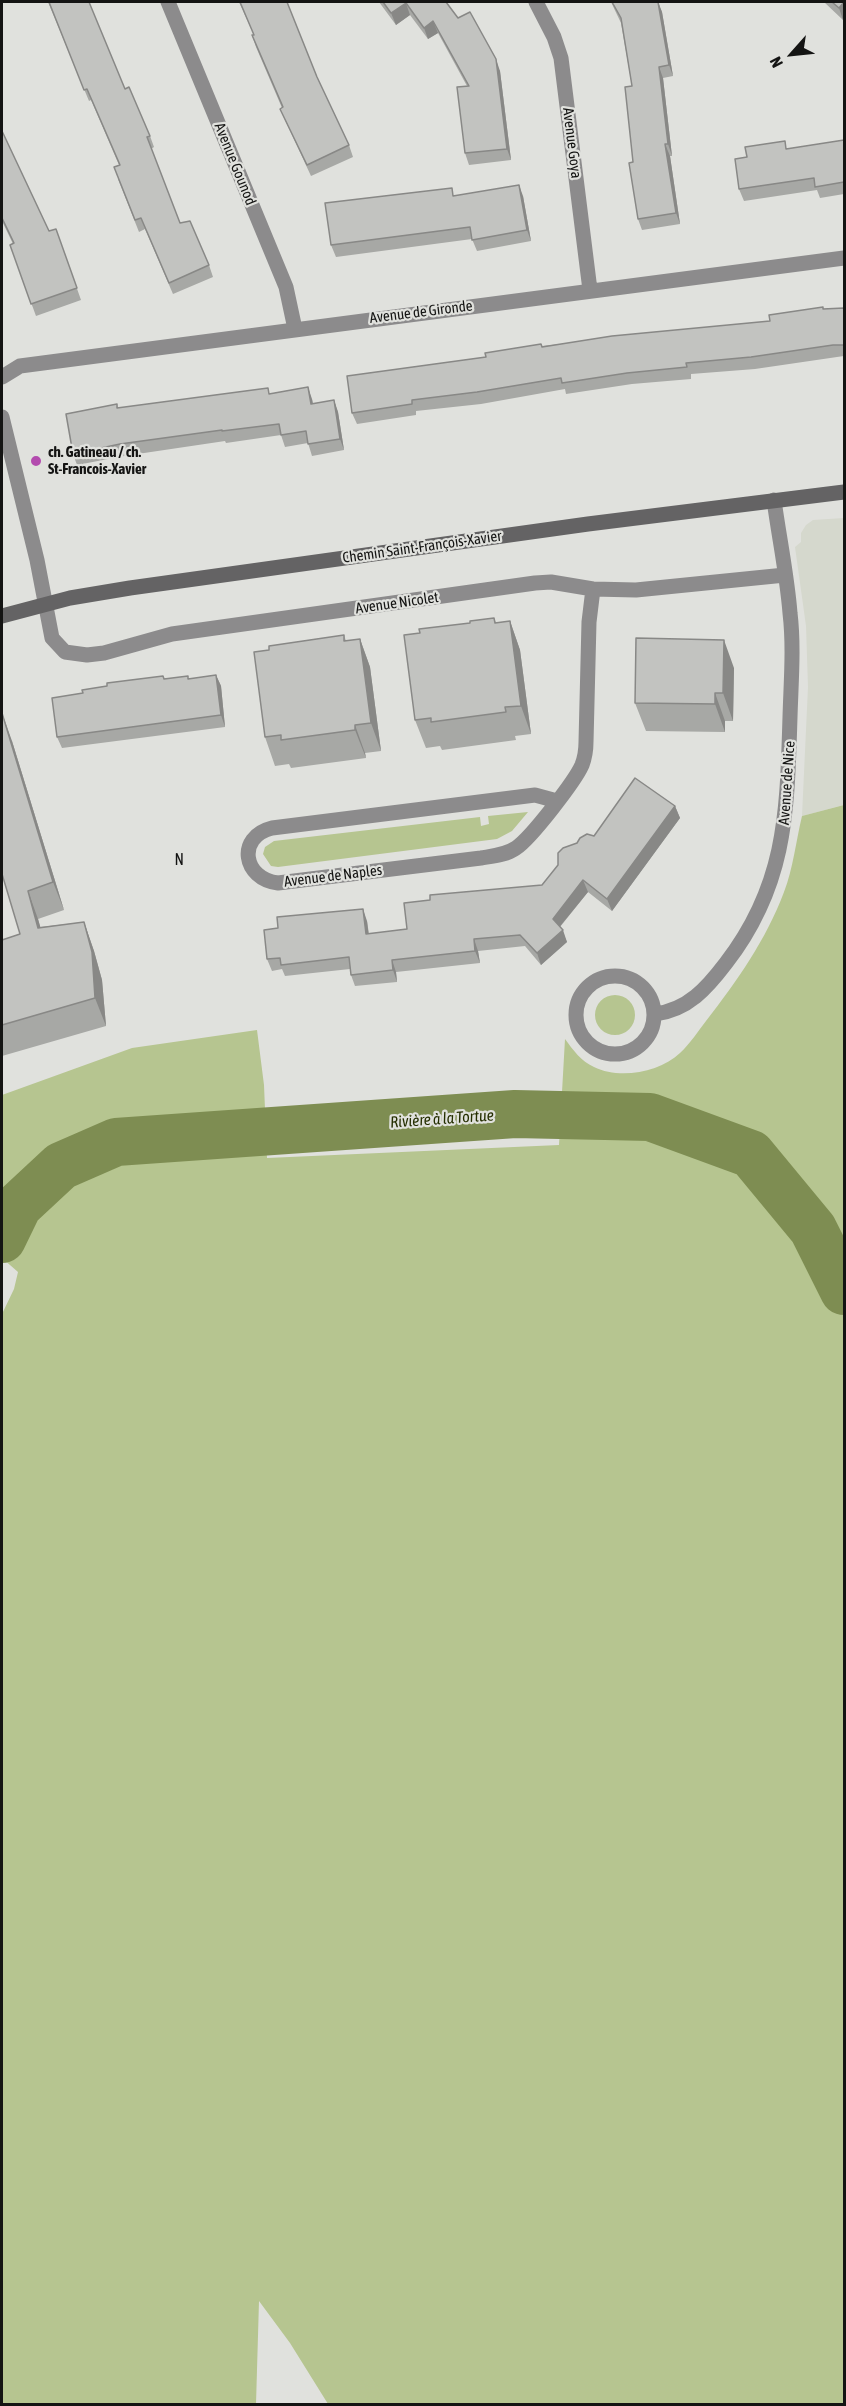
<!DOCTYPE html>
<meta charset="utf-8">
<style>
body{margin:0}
#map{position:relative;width:846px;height:2406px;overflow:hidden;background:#e0e1dd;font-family:"Asap Condensed",sans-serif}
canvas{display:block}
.frame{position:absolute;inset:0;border:3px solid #141413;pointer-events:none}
.north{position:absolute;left:762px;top:24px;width:60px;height:60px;-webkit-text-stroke:4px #e0e1dd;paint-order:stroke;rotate:243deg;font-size:16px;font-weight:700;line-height:24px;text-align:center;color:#141413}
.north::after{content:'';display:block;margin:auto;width:21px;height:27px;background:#141413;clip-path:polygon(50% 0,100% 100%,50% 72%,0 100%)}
</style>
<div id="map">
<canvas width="846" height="2406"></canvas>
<div class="frame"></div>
<div class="north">N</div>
</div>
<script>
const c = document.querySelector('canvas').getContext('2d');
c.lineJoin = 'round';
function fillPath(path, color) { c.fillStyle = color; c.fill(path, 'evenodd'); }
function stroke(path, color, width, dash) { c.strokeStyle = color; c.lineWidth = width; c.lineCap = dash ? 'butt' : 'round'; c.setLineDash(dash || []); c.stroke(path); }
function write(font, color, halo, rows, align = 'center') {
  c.font = font + ' "Asap Condensed",sans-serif'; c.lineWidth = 4.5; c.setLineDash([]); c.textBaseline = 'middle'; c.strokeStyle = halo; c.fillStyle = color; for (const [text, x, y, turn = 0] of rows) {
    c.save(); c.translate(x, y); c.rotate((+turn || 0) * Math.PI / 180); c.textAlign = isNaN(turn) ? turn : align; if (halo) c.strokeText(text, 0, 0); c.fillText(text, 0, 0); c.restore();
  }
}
const built = new Path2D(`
 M844,518V805L802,816L808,687L806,626L795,547L801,542V533L806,525L813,520Z`);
const green = new Path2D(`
 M844,805V2404H328L290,2343L259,2301L256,2404H2V1314L14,1289L18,1272L2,1258V1095L132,1048L257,1030L264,1085L267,1158L559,1145L565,1039C573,1050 581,1061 594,1067C620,1080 660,1072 680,1053C690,1044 698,1031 706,1021C737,981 766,940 784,892C793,869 796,841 802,816Z
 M528,812L512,831L497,839L278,867L271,866L263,854L265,847L274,841L480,817L481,826L489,824L488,816Z
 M595 1015a20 20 0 1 1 40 0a20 20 0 1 1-40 0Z`);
const river = new Path2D(`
 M2,1239L18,1206L61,1166L116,1142L515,1114L650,1117L751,1154L813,1229L844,1291`);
const street = new Path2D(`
 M168,2L286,287L295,329
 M536,2L554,37L561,58L590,290
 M2,377L20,366L844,258
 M2,417L37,560L52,638L65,652L87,655L104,653L172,634L535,583L551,582L593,589L636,590L785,575
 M557,801L535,795L272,828C236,837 243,879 278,883L481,858C493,856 506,855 516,848C531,838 575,781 582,765C585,757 586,750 586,742L589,622L593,589
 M576 1015a39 39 0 1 1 78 0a39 39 0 1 1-78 0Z
 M655,1014C688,1010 707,988 726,963C787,884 787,811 790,717C791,682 794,647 790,613C787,575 779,537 774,500`);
const secondary = new Path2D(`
 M2,616L70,598L130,588L588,524L844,492`);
const wall = new Path2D(`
 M48,2L125,89L150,136L154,147L151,149L180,223L209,265L213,277L173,294L145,229L139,232L118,179L119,165L91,100L89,101Z
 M239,2H287L317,77L349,145L353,157L311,176L285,120L280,109L282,108L256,47L252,35H254Z
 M379,2H446L458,18L500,71L511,160L469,165L465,153L467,86L438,33L428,39L410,15L396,25Z
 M611,2H658L662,12L673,76L663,78L672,156H670L680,224L642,230L638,219L633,162L632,86L621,23Z
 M824,2H844L843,20Z
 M2,131L49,231L56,229L81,300L36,316L10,245L13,244L2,221Z
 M844,140V194L820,198L817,190L744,201L739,189L788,149Z
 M455,196H523L531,241L477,251L472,239L336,257L331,245Z
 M844,308V356L837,357L755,369L691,374V379L632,384L566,394L565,389L481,404L416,411V415L357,424L352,413L486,357L541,344L542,346L770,321L823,309Z
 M270,394L312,399L313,404L334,400L338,412L344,450L312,456L308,443L285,447L281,435L226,443L225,441L124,456L77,465L73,454L117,404L118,408Z
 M494,618L496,623L510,621L520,650L531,734L515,736L516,740L442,750L440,746L426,748L415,720L420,633Z
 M344,635L346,641L360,639L370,667L381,751L365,753L366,758L291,768L289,764L275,766L265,737L269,650Z
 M734,668L733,721H725V732L646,731L635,703Z
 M216,675L221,686L225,727L62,748L57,737L83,693L165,679H189Z
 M12,741L64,910L38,919L40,927L84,922L94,951L102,980L106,1026L2,1056V940L20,934Z
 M675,806L680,818L612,911L588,892L560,927L567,942L541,965L525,946L478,951L480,963L396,972L397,982L355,986L351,975L350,969L285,976L282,969L272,971L267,959L367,921L369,934L407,929L430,900L542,885L594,836Z`);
const shadedWall = new Path2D(`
 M658,2L662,12L673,76L669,65Z
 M844,2V18L843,20L839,8Z
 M406,3L410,15L396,25L391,13Z
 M433,21L438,33L428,39L424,28Z
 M496,59L500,71L511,160L507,149Z
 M659,67L663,78L672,156L668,144Z
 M665,144L670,156L680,224L676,213Z
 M519,185L523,196L531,241L527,230Z
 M308,387L312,399L315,416L311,404Z
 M334,400L338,412L344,450L340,439Z
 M510,621L520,650L531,734L521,706Z
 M360,639L370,667L381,751L371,723Z
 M724,640L734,668L733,721L723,693Z
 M216,675L221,686L225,727L221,715Z
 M715,693L725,721V732L715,704Z
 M2,713L12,741L64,910L53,882Z
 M355,725L365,753L366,758L355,730Z
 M675,806L680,818L612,911L607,899Z
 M583,880L588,892L557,930L553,919Z
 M28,891L38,919L49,956L38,928Z
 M363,909L367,921L370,946L366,934Z
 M84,922L94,951L102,980L106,1026L95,998Z
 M563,930L567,942L541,965L537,953Z
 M474,939L478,951L480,963L475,951Z
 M392,960L396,972L397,982L393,970Z`);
const building = new Path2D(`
 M49,2H89L125,89L129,87L150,136L147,137L180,223L190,221L209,265L169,283L141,218L135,220L114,167L120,165L87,89L84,90Z
 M240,2H287L317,77L349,145L307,165L280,109L283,107L252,35H254Z
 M383,2H446L458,18L470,12L496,59L507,149L465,153L457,87L469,86L433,21L424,28L406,3L391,13Z
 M612,2H658L669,65L659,67L668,144H665L676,213L638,219L629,163L633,162L625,87L632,86L621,18Z
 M832,2H844L839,8Z
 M2,131L49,231L56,229L77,288L31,304L10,245L14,243L2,218Z
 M844,140V182L815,187L814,178L739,189L735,159L747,157L745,147L785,141L786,149Z
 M519,185L527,230L472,240L470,227L331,245L325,203L452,188L453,196Z
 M823,307V309L844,308V345H833L751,357L686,363L687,367L627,373L562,383L561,378L477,392L412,400V404L352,413L347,376L486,357L485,353L541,344L542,347L612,336L770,321L769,315Z
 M308,387L311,404L334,400L340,439L308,444L306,431L281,435L279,424L222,431V430L120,444L73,454L66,414L117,404V408L268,388L269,394Z
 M494,618L495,623L510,621L521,706L505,707L506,712L431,722V718L415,720L404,635L420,633L419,629L470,623V621Z
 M344,635V641L360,639L371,723L355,725V730L281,740V735L265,737L254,652L269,650V646Z
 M636,638L724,640L723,693H715V704L635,703Z
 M216,675L221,715L57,737L52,698L83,693L82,690L107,686V683L163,676L164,679L188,676V679Z
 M2,713L53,882L28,891L38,928L84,922L92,952L95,998L2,1025V940L20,934L2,874Z
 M635,778L675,806L607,899L583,880L553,919L563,930L537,953L520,935L474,939L475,951L392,960L393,970L351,975L349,957L281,965L280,958L267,959L264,930L278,928L277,917L363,909L366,934L407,929L404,903L430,900V895L542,885L558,865V853L563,848L577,843L580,838L587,834L594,836Z`);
const markers = [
 [36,461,6,"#b34bae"]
];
const streetNames = [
 ["Avenue Goya",572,143,83],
 ["Avenue Gounod",235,164,68],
 ["Avenue de Gironde",421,312,-7],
 ["Chemin Saint-François-Xavier",422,547,-8],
 ["Avenue Nicolet",397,603,-8],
 ["Avenue de Nice",787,783,-86],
 ["Avenue de Naples",333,876,-7]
];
const poiNames = [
 ["ch. Gatineau / ch.",48,452],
 ["St-Francois-Xavier",48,469]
];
const neighbourhoodNames = [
 ["N",180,860]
];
const waterNames = [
 ["Rivière à la Tortue",442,1119,-4]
];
fillPath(built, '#d5d8cd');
fillPath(green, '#b6c590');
stroke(river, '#7e8d52', 48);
stroke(street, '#8c8b8c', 15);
stroke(secondary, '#646364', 15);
fillPath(wall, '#a7a8a5');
fillPath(shadedWall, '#888886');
fillPath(building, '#c2c3c0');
stroke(building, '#888886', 1.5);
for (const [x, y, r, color] of markers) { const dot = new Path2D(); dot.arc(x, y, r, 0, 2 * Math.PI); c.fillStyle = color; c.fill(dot); stroke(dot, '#e0e1dd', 2); }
write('15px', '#141413', '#e0e1dd', streetNames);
write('bold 15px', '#141413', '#e0e1dd', poiNames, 'left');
c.letterSpacing = '1.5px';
write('16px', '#141413', '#e0e1dd', neighbourhoodNames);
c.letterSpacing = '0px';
write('italic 16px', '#242e00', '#e0e1dd', waterNames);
</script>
